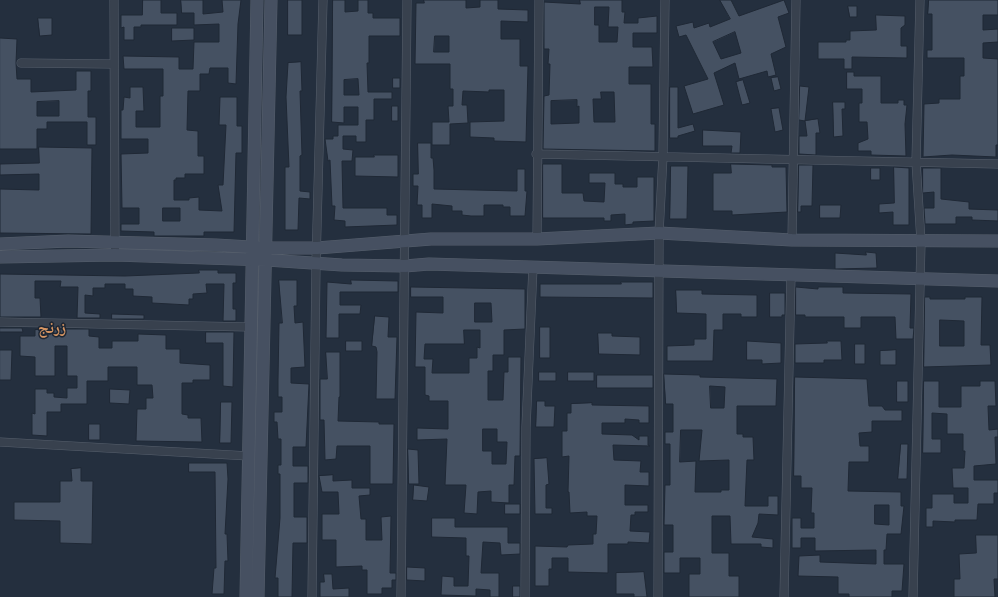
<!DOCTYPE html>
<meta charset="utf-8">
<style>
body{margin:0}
canvas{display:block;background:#242f3e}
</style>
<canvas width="998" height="597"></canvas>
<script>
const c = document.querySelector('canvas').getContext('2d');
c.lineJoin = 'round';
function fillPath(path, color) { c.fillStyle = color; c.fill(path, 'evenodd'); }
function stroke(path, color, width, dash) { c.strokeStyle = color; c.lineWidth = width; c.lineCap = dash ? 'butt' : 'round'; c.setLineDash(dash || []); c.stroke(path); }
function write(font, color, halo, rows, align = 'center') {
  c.font = font + ' "Roboto Condensed","Noto Naskh Arabic",sans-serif'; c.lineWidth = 3; c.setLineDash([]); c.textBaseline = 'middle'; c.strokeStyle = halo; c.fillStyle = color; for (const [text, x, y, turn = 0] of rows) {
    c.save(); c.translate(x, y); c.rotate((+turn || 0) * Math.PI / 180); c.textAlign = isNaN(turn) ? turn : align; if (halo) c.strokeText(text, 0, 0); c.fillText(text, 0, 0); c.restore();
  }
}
const building = new Path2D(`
 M143,0H161V13H177V25H141V27H134V40H124V27L121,28V15H142Z
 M181,0H203V14L223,12L222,0H241L238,24L236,84L228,83V68H210L209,74H200V91H188L187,130L198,131V156H204V174H185V178H176V180H174V200H189V198L199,197V210L222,211L218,185H223L226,125H219L220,97H237V126H242V153H236L234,232H204V236H154V232L121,231V224H139V208H122L121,154L148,153V139H121V110H123L124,97L130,98V87H143L144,111H136V127H160V96H163V69H124L123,56L179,57V69H193L194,42H219V24L194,25V13H182ZM163,208H180V221H163Z
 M288,0H302V35H288Z
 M333,0H345V12L358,11V0H368V13H373V18H400V36H369V63H367L368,92H392V99H374V120H366V142H356V136H343V149L353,150L352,161H342L343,208H387V215H397V225L345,227V221L334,220L335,206H332L330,160L328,161L325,139H333V136H338V125H358V107H344V123L332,122ZM358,79L359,95H344V80Z
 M424,0H466V8L480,7V0H498V9L528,10V22L501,21V39H520V66H528L526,142L494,141V138L470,137V122L504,121V90H489V92L463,91L462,105H467L468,123L450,124V145H432V122H449L448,106H453V89H450V64H415L416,3H424ZM435,36H449V52H434Z
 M580,0H622V12H625L624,23H638V18L657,16V33H633V47H652L653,67H629V84H651V124H655V151L543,149L544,96L549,95L550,64H548L549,49H544V2L580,4ZM595,7H609L608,27H618L617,42H599V25H595ZM601,92H614L615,122H594L593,99H601ZM577,100V107L579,106V123L551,124V101Z
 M720,0H731L739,16L784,0L789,13L778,17L786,47L771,54L776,75L768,77L767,71L739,79L735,63L714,73L724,105L693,114L684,86L708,79L686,35L679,37L676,26L693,22L694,28L709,23L710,27L730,19ZM735,32L741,53L721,59L713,42Z
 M929,0H998V15H983V30L998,29V42L983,43V58L998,59V145H996V157L952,155L923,157L924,104L939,103V99H960V76H964V58H927V50H932V14H928Z
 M848,6H857V17H850Z
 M876,15L905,16V25L901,28V46H907V58L852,57V69H844V59H818V42H846V40H850V31L876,30Z
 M38,18H52V35L40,36Z
 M172,28H194V40L172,41Z
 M0,38L17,39L16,63L17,79H31V92L76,90V71H91V91H88V117H96V145H87V122H47V129H37V149H0ZM59,101V116H37V102Z
 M301,62L302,91H300L302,155L300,156V191L310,192V199L299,198L298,230H285V167H289L286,97L288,63Z
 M847,72H854V76H881V103H898V100H904V105H907L905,124L906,156L871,155V151H858V143L868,139L867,122H859V103H862V89H847Z
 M778,77L781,89L774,91L771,78Z
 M393,78H400V88H393Z
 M743,80L750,103L742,105L736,82Z
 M800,86L809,87L805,121L799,120Z
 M670,87H678V128L693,124L695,131L678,136V138H670Z
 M833,102H845V109H842L843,136L834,137Z
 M392,106H398V121H392Z
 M779,108L783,130L775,132L771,109Z
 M818,119L820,133H816V155L799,154V136H807L805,121Z
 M703,130L741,132L740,153H731L732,146H703Z
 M418,143H431V158H433L434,170V189L517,191V169H525V191H527L525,216H510V207H503V205H484V216H471L462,215V211H452V206L432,204V218H422V205H417L418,186H413V174H418Z
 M39,147L92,148L91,234L0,233V189L39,190V174L0,175V164L39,163Z
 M374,155H398V177L355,176V157H374Z
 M543,164H562V193H583L584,201L604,202L605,183H589V173H615V184H623V187H637V177H654V221L633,222V224L625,225V214L611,215V221H604V218H543Z
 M731,164L772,165V167H786L787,212L732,215V211H713V173H731Z
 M799,165H813L812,206H801V212H798Z
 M671,166H688L687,219H670Z
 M894,167L909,168V225H893V212L879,213V204L894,203Z
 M871,168H880V180H871Z
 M923,168H941V199L969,202V209L998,210V221L972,220V217H956V224H925L924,208H934V192L923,193Z
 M820,205H841L840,218H820Z
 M866,252L876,253L877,268L835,269V253L866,255Z
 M199,270H218V273H236V283H233V309H236V321H223L224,284H206L207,293L193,294V299H189V305L152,303V297L133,296V289H125V284H105V288H93V296L85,295V313L100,314V318H77L78,287H60L61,281H35V298H40L41,317H0V274L125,276L199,273Z
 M279,280H297V306H294L295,323L303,322L305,367L291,368V383L309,384L306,447H293V466H308V483H294V517H307V543H293L292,597H278V578H275L280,518V474H278V465H281V439H278L277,422H274V412H282V397H278V380L279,323H282Z
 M351,280L398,281V292H340V305H361L360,314H339V338H326L327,282L351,284Z
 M621,282H653V298L540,297V284H621Z
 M411,287L525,289V329L504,330V355H493V371H488V400H503L504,372H508V357H521L520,456H515L514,485H509V503L491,502V491L478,492L477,514L464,513L466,485H445L447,439L417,440V428L448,429V401H429V396L425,395V367H415L416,312L443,313V297H411ZM475,303H491L492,322H475ZM464,330H480V348L477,347V358H469V373H432L433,359H424L425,344H464ZM483,429H497V442H507L506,464H492V451H483Z
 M796,287L818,289V287H843V293L911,294L910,328H914L913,339H896L895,317H861V328H844V317H805V315H796Z
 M676,290H702V294L757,295V317H741V314H723V330H714L713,361H667V346L694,345V339H706V314L677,313Z
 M770,293H785V315H782V317H770Z
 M925,297H930V299H965V297H982L981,345H990L991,365L924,367ZM940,320L964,321V346H940Z
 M112,314L144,315V319H112Z
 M375,316L389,317L388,337H397L395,399H376L377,352L376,347L372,346Z
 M540,327H550V358H540Z
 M0,328H22L23,332H0Z
 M66,329H89V336L99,337V348H112V341H138V334L166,335V349H180V363L210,365V380H193V383H182V414L188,415V418H201L202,442L136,441L137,409H146V398H153L152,385H137V367H108V381H87V404H61V412H47V436L32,435V413L35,414V389H47V393H54V397L67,398V388H77V376H67V346H55V376H35V357L20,356V336H35V330Z
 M206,332H234L233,387L223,386V343H206Z
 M598,333H612V336L640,337V355L599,354Z
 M346,341H362V351H346Z
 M747,341L781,343V363L762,364V360H747Z
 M827,341H841L842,360H824V363H795V344L827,343Z
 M855,344H865V364H855Z
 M0,350H12L11,380H0Z
 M896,350V365H880V351Z
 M326,352H340V397H339L338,421L379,422V424H394L393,484H370V446H337L336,459L325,460L324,420H320V379H327Z
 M539,372H556V381H539Z
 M568,372H594V381H568Z
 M664,374L700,375V377L777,379L776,406H737V434H743V437H753L754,460H747L745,506H768V496H778V515L759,514L758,523L752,537L773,539V548L761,547V544H731L730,516H712V553H729V576H739V597H689V574H700V558H680V573H664V552H673V525H664L665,485H670V444H665V432H673V404H666ZM710,386L725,387L724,408H711ZM681,430H702L699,461L729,460V490H721V492H695L696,461L680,462Z
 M597,375H653V388H597Z
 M795,377L867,379L869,406H882L885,410H902V421H872V432L859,433L860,446H869V462H849L848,491L901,492V506H904L901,534H887L886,550H884V564H904L902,591H892V597H849V594H838V577L798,576L799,556L820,555V562L876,564V550L815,551V538H801V548H792V518H801V528H814V513H811L812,488H801V476H794ZM875,505H889V525L875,524Z
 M897,381H908V402H897Z
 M924,381H939V407H961V386H980V381H995L996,406H988L989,430L998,429V437H995L996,464L974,466V480H998V493H994V504H978L977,520H955V522L933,521V527H926V508H932V494H954V503H968V488H953L952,468H964L965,451H963V434H947V414L932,413V439H941V453H923Z
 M110,389L130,390L129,404L110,403Z
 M537,401H545V406H555L554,427H536Z
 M221,402H232L231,443H220Z
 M592,403V405L649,406V423H639V420L625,419V423H602V434L632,435L639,440V436H648V445L650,446L613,445L614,460L641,461L640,472H649V486L625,485V505H648V512H635V515H631L630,531L650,532L649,543L628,542V544H608V573L568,572V558H552V569H549V586H535V546L567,547L568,545L593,544V534H596L597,516H587V512L570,513L569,492H568L569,456L562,457V431H567V413H571V404Z
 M89,424H100V440H89Z
 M901,444H908L907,479H898Z
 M408,449L418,450L419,484H409Z
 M547,458L549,484L546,485V508H552V514H535L534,459Z
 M189,463H227L228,479L225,534H227L228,561H225L224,594H212L214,568H216L215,472H189Z
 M81,468V481H93L92,544L60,543V521L14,520V502H60V481H72L71,469Z
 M333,475V481L352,480V488H370V495L359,496L361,519H366V540H382L381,517L391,516L390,573H396V580H392V588H382V594H367V570H362V566L336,567V540H322V514H339L338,492H322L319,476Z
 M414,485L429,487L427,501L413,500Z
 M505,504H520V514H505Z
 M432,518H455V527H508V543H520V554L501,555L500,543L483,542L481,573H499V597H490V590L476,589V596L441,595L442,576L454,577V586H468L469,556H466V538L432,537Z
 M976,535H998V579H994L995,597H954V579H960L959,554L976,553Z
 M407,567L425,568V581L407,580Z
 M644,572L647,597H634V594H616V573Z
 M324,574H332L333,589L349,588V597H320V582H324Z
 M513,586H520V597H513Z`);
const street = new Path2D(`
 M114,0L115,255
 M21,63L113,64
 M536,154L998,164
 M537,239L539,0
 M792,240L796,0
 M0,322L250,327
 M0,442L249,456
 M312,597L316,264L323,0
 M401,597L407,0
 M525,597L526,427L533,267
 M658,597L659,233L663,156L665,0
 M784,597L791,274
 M913,597L921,241L916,162L920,0`);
const secondary = new Path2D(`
 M0,244L68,241L216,245L267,248H317L431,239H537L659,233L792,240L998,241
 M0,257L115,255L267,260L342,265L405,266L429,264L998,281
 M246,597L257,0
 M258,597L271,0`);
const districtNames = [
 ["زرنج",52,329]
];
fillPath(building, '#455162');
stroke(building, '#1f2835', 1);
stroke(street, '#565f6c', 9);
stroke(secondary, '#565f6c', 13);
stroke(street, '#38414e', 8);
stroke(secondary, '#465061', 12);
write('bold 16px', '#d59563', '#1d2633', districtNames);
</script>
